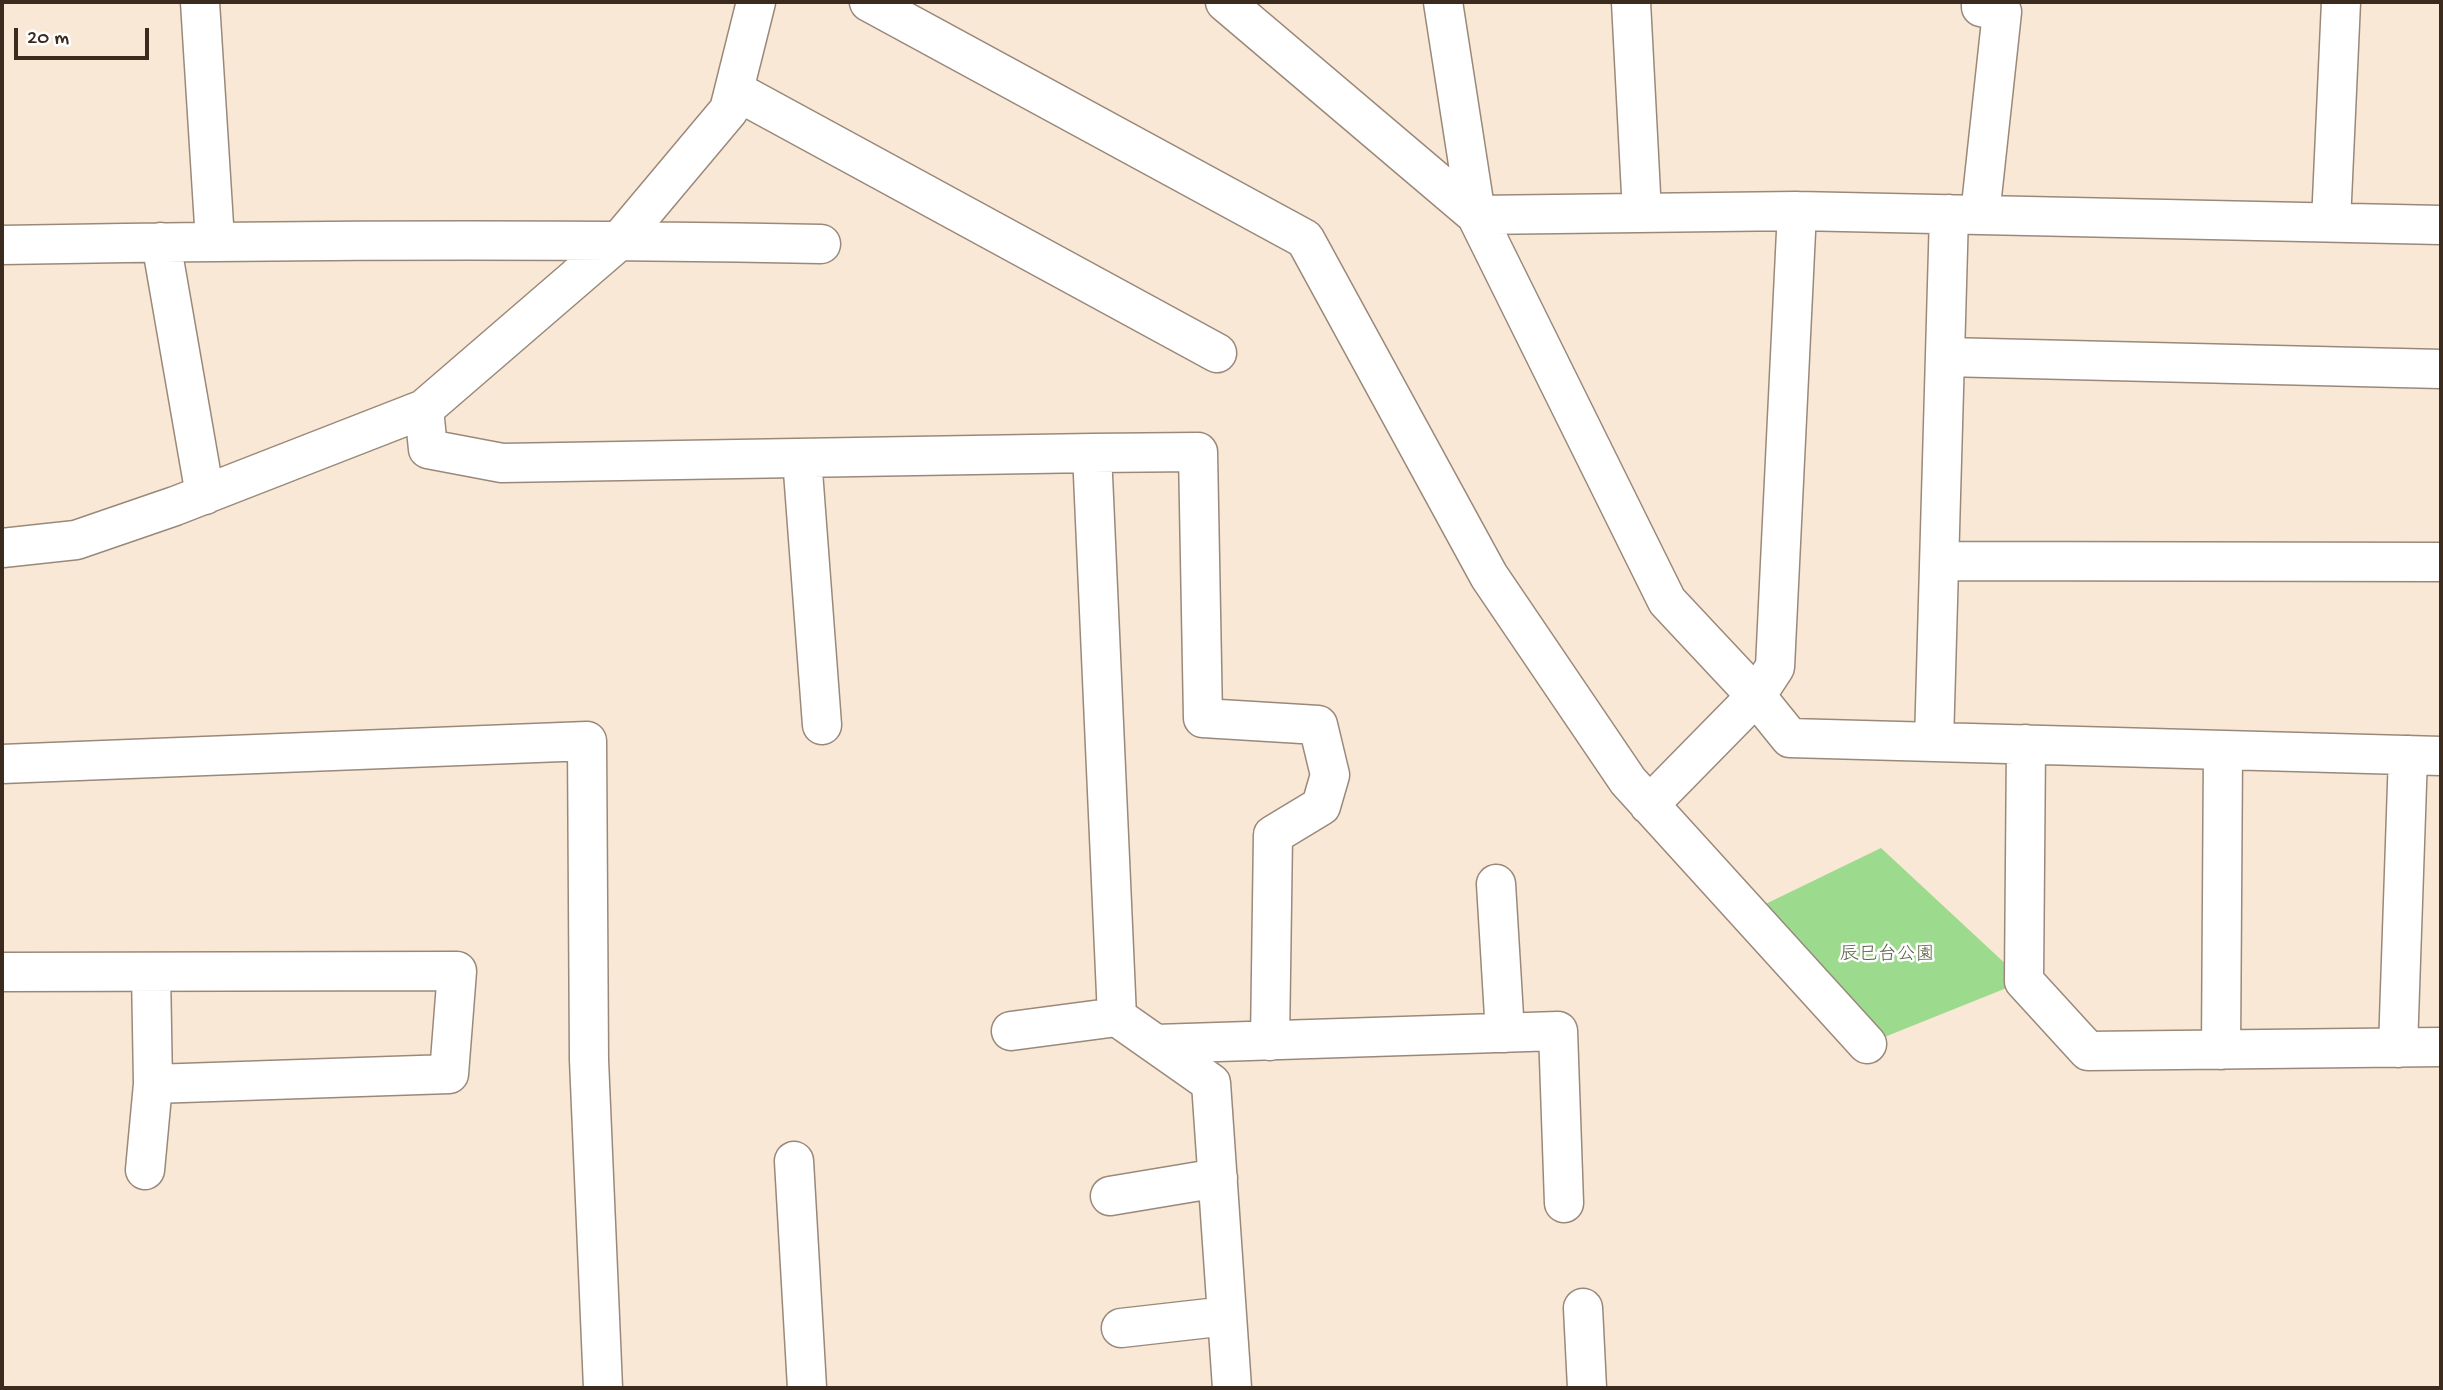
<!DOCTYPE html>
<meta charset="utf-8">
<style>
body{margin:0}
#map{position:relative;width:2443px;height:1390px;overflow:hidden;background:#f8e8d5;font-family:"Gochi Hand",sans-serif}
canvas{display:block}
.frame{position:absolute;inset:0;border:4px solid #3b2a1e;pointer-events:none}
.scale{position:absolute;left:14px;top:28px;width:135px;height:32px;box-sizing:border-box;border:4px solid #3b2a1e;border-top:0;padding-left:9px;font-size:21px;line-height:24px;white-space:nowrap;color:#3b2a1e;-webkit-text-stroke:5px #fff;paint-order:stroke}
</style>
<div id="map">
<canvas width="2443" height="1390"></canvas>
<div class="frame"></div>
<div class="scale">20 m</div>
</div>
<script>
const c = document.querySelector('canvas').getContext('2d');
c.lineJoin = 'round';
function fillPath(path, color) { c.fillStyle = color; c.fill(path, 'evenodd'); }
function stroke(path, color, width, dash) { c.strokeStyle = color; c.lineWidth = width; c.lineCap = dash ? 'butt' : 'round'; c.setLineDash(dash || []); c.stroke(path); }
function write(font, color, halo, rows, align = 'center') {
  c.font = font + ' "Gochi Hand","Klee One",sans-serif'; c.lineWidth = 5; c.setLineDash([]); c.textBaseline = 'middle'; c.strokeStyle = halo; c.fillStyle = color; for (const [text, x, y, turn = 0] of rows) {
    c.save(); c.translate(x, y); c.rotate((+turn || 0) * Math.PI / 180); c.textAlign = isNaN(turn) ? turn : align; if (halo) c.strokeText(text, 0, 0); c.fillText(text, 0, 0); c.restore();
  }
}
const green = new Path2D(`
 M1881,848L2024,981L1867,1044L1747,913Z`);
const street = new Path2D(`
 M200,2L215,241
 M756,2L729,110L620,240L424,409L428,449L502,463L1092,453L1117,1017L1211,1083L1232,1388
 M869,2L1305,239L1489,576L1628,781L1867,1044
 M1225,2L1476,215L1667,601L1756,696L1790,738L2441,756
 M1443,2L1476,215L1797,211L2441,225
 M1631,2L1642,213
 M734,90L1217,353
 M1980,215L2002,12L1981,7V2
 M2331,222L2341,2
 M161,242L205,495
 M2,245C275,240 548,238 821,244
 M1945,357L2441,369
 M1092,453L1198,452L1203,718L1318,725L1330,775L1321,806L1273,835L1270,1041
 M802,458L822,725
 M2,548L76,540L175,506L424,409
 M1940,561L2441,562
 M1934,742L1949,214
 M2026,744L2024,981L2088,1051L2441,1047
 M2,764L587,741L589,1060L603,1388
 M1649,805L1756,696L1775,667L1797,211
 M1496,884L1505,1033
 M2,972L457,971L449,1074L153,1084
 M1011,1031L1117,1017
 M1156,1044L1558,1031L1564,1203
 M2398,1048L2408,755
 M2221,1050L2223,750
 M794,1161L807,1388
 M145,1170L153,1084L151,972
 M1110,1196L1218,1178
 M1583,1308L1587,1388
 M1121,1328L1227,1316`);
const parkNames = [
 ["辰巳台公園",1887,956]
];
fillPath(green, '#9cda8e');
stroke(street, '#9a897a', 41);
stroke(street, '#fff', 38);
write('19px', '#585f40', '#fff', parkNames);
</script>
